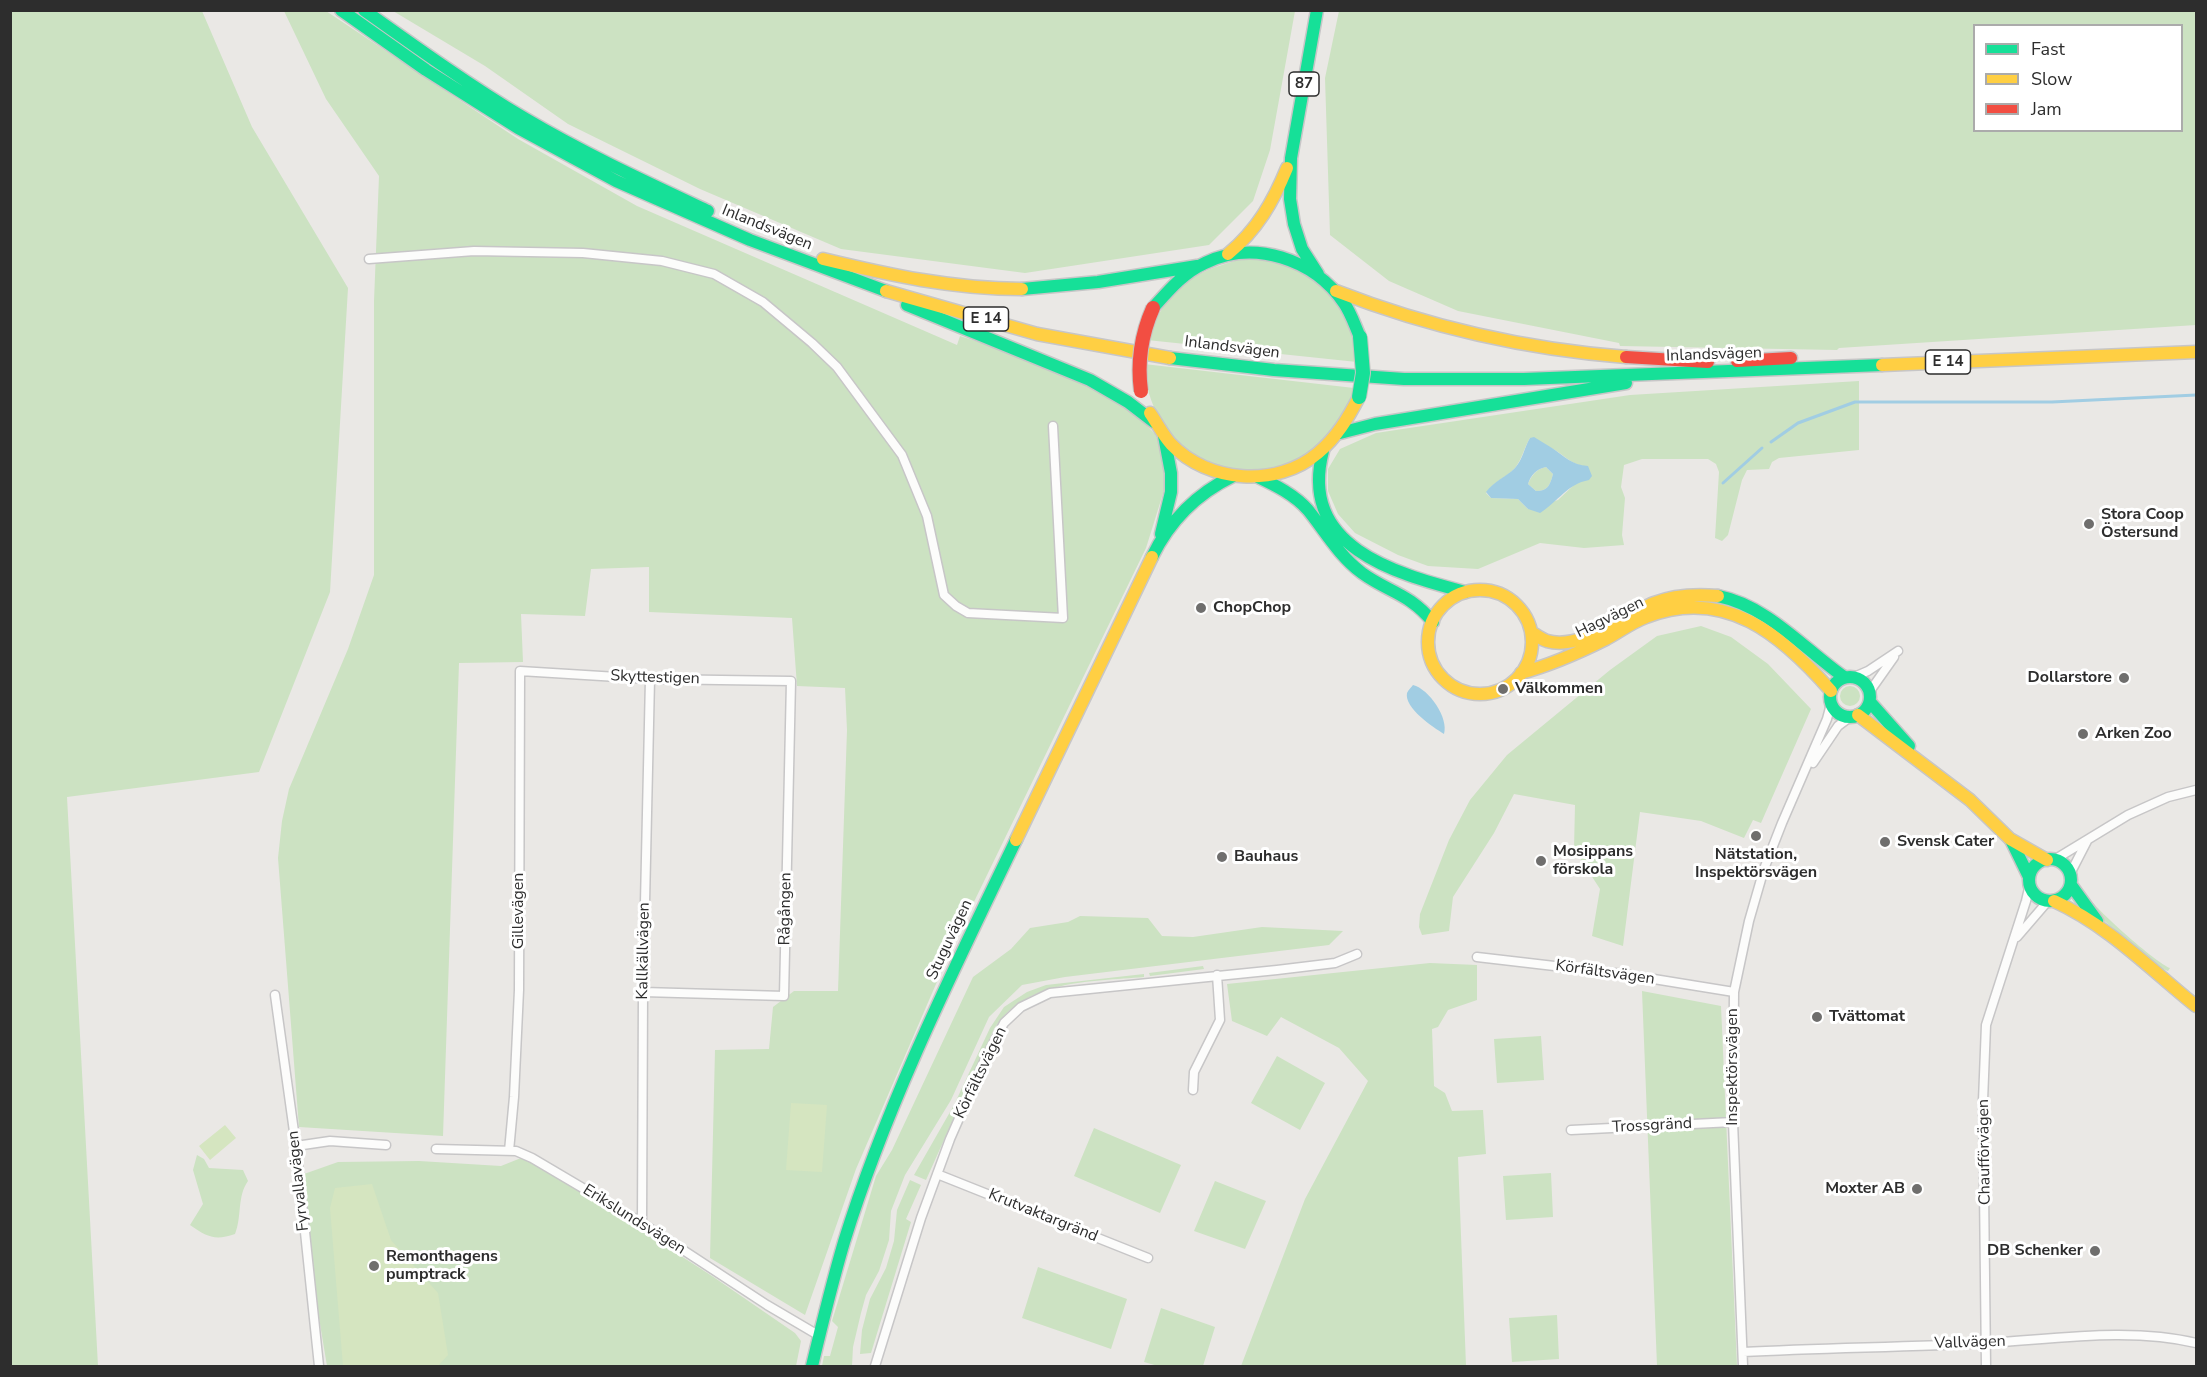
<!DOCTYPE html>
<meta charset="utf-8">
<style>
body{margin:0}
#map{position:relative;width:2207px;height:1377px;overflow:hidden;background:#eae8e5;font-family:"Nunito Sans",sans-serif}
canvas{display:block}
.frame{position:absolute;inset:0;border:12px solid #2d2d2d;pointer-events:none}
.legend{position:absolute;left:1973px;top:24px;width:210px;height:108px;box-sizing:border-box;background:#fff;border:2px solid #ababab;margin:0;padding:8px 10px;list-style:none;font-size:18px;color:#2d2d2d}
.legend li{display:flex;align-items:center;gap:12px;height:30px}
.legend b{width:30px;border:2px solid #ababab}
</style>
<div id="map">
<canvas width="2207" height="1377"></canvas>
<div class="frame"></div>
<ul class="legend">
<li><b style="height:8px;background:#16e098"></b>Fast</li>
<li><b style="height:8px;background:#ffcf43"></b>Slow</li>
<li><b style="height:8px;background:#f24e42"></b>Jam</li>
</ul>
</div>
<script>
const c = document.querySelector('canvas').getContext('2d');
c.lineJoin = 'round';
function fillPath(path, color) { c.fillStyle = color; c.fill(path, 'evenodd'); }
function stroke(path, color, width, dash) { c.strokeStyle = color; c.lineWidth = width; c.lineCap = dash ? 'butt' : 'round'; c.setLineDash(dash || []); c.stroke(path); }
function write(font, color, halo, rows, align = 'center') {
  c.font = font + ' "Nunito Sans",sans-serif'; c.lineWidth = 6; c.setLineDash([]); c.textBaseline = 'middle'; c.strokeStyle = halo; c.fillStyle = color; for (const [text, x, y, turn = 0] of rows) {
    c.save(); c.translate(x, y); c.rotate((+turn || 0) * Math.PI / 180); c.textAlign = isNaN(turn) ? turn : align; if (halo) c.strokeText(text, 0, 0); c.fillText(text, 0, 0); c.restore();
  }
}
const green = new Path2D(`
 M10,11H202L252,127L348,288L330,592L259,772L67,797L98,1366H11Z
 M284,11H326L518,139L637,206L957,345L960,336L1010,352L1126,404L1155,434L1162,448L1166,484L1146,548L952,947L856,1169L805,1315L710,1258L715,1050L769,1049L773,1007L794,991H838L847,730L845,688L797,686L792,618L649,612V567L591,569L585,616L521,614L523,662L459,663L443,1136L299,1127L278,858L282,821L289,789L348,649L374,575V301L379,176L326,99Z
 M393,11L1295,10V11L1270,150L1253,201L1209,245L1025,273L841,249L700,189L568,124L485,66Z
 M1339,11H2196V325L1839,348L1837,350L1620,346L1619,343L1458,311L1389,281L1330,235L1325,78ZM1974,26H2182V130H1974Z
 M1238,260C1248,260 1260,259 1270,261C1306,267 1339,296 1351,330C1354,340 1355,352 1357,362L1147,340C1168,289 1185,275 1238,260Z
 M1144,364L1354,388C1319,509 1152,492 1144,364Z
 M1859,381V450L1779,458L1772,462L1769,469L1747,470L1742,480L1728,535L1722,541L1715,538L1719,472L1716,464L1708,459H1642L1624,465L1621,487L1625,498L1622,535L1624,545L1584,548L1540,543L1478,569L1428,566L1398,555L1355,533L1338,514L1328,491V469L1340,449L1376,433L1630,395ZM1530,438C1538,442 1546,445 1553,449C1564,455 1570,463 1583,466L1577,482L1558,500L1528,509L1518,499L1491,498L1486,493C1494,481 1506,478 1515,468C1522,459 1524,448 1530,438Z
 M1546,467L1553,474C1550,485 1548,491 1536,491L1528,484C1532,475 1536,469 1546,467Z
 M1701,626L1731,637L1768,664L1811,709L1761,823L1753,820L1744,838L1701,821L1640,812L1623,946L1592,936L1600,889L1574,849L1575,805L1514,794L1494,833L1453,897L1449,931L1422,935L1419,927L1420,914L1449,840L1470,800L1507,755L1610,670L1657,636Z
 M1840 696a10 10 0 1 1 20 0a10 10 0 1 1-20 0Z
 M2083,895H2087C2094,908 2156,963 2170,968L2168,971L2160,968L2153,963L2101,918Z
 M1080,916L1148,918L1162,936L1193,937L1262,927L1343,931L1329,945L1065,977L1022,985L989,1017L951,1100L905,1175L891,1211L889,1240L879,1271L866,1295L861,1313L853,1347L852,1366H822L824,1356H830L838,1327L832,1321L876,1176L892,1150L973,977L1011,949L1030,928L1068,922Z
 M1430,963L1477,965V1000L1448,1010L1438,1027L1432,1029L1434,1086L1445,1093L1452,1111L1483,1110L1486,1154L1458,1157L1466,1366H1241L1305,1199L1368,1081L1339,1048L1281,1017L1267,1036L1232,1021L1227,984Z
 M1203,966L1204,969L1150,976L1149,973Z
 M1144,974V977C1090,982 1026,979 994,1029L926,1180L914,1175L954,1105L990,1028L1004,1007L1027,992L1046,985Z
 M1642,991L1721,1006L1737,1366H1657Z
 M1541,1036L1544,1080L1497,1083L1494,1039Z
 M1277,1056L1325,1083L1300,1130L1251,1103Z
 M1094,1128L1181,1165L1160,1213L1074,1176Z
 M197,1155L204,1159L209,1168L243,1170L248,1181C237,1196 242,1217 235,1234C215,1241 207,1237 190,1225L203,1204L193,1170Z
 M526,1156L712,1276L795,1333L801,1341L796,1366H327L313,1282L304,1174L338,1162L419,1161L501,1166Z
 M1551,1173L1553,1217L1506,1220L1503,1176Z
 M910,1180L921,1185L906,1219L911,1222L871,1353L860,1354L862,1330L870,1299L886,1268L894,1241L897,1210Z
 M1215,1181L1266,1201L1245,1249L1194,1231Z
 M1038,1267L1127,1299L1111,1349L1022,1318Z
 M1161,1308L1215,1327L1203,1366H1158L1144,1362Z
 M1557,1315L1559,1359L1512,1362L1509,1318Z`);
const pitch = new Path2D(`
 M791,1103L827,1105L822,1172L786,1170Z
 M225,1125L236,1138L210,1160L199,1146Z
 M372,1184L391,1240L438,1293L448,1355L438,1366H343L330,1208L335,1188Z`);
const water = new Path2D(`
 M1534,437C1540,441 1546,444 1552,448C1564,456 1572,465 1588,466L1592,476L1589,480C1567,484 1559,501 1540,513L1528,509L1518,499L1491,498L1486,492C1494,481 1506,477 1515,468C1523,459 1524,448 1530,438ZM1546,467L1553,474C1550,485 1548,491 1536,491L1528,484C1531,475 1536,469 1546,467Z
 M1413,685C1429,689 1449,718 1444,734C1433,727 1404,708 1407,693C1408,690 1411,688 1413,685Z`);
const stream = new Path2D(`
 M1771,442L1798,423L1855,402H2052L2196,395
 M1723,483L1762,448`);
const street = new Path2D(`
 M369,259L474,251L583,253L662,261L714,274L763,302L812,343L837,367L902,455L927,516L944,595L956,606L968,613L1063,618L1053,426
 M1854,677L1868,671L1898,651
 M1870,691L1894,657
 M1813,763L1838,726L1850,717
 M2054,860L2128,815L2168,797L2196,790
 M2070,874L2087,841
 M2017,937L2048,901
 M1477,957L1623,974L1734,992
 M275,995L296,1146L319,1366
 M1193,1090L1194,1072L1220,1020L1217,975
 M1571,1130L1733,1122
 M296,1146L330,1141L386,1145
 M436,1149L516,1151L532,1158L642,1223L767,1305L818,1335
 M509,1151L514,1097L519,990L520,671L650,679L791,681L784,996L643,992
 M937,1174L1148,1258
 M642,1223L643,992L650,679
 M1743,1352C1825,1348 1907,1347 1988,1343C2055,1339 2131,1327 2196,1343
 M875,1366L921,1218L950,1139L986,1057L1004,1023L1021,1007L1050,993L1277,970L1335,963L1357,954
 M1743,1366L1733,1122L1734,992L1749,921L1764,869L1782,823L1827,719L1831,704
 M1986,1366L1983,1101L1986,1025L2026,901L2030,884`);
const fast = new Path2D(`
 M341,10L426,70L518,128L616,181L750,240L886,291
 M364,10C416,47 469,85 524,118C583,153 646,182 708,211
 M1317,10L1291,158L1290,199L1294,224L1302,249L1318,274
 M1022,289L1098,282L1197,266
 M907,305L1090,380L1128,402L1154,422
 M1153,308C1169,290 1183,273 1205,263C1254,239 1314,259 1344,303C1351,313 1355,326 1360,337
 M1170,358L1274,370L1404,379H1524L1882,365
 M1340,433L1375,424L1626,383
 M1323,451C1298,547 1394,573 1465,592
 M1258,477C1275,485 1295,495 1308,510C1325,531 1339,556 1362,573C1388,592 1409,593 1433,622
 M1161,534L1171,492V473L1164,436
 M1152,557C1170,520 1196,494 1233,476
 M1718,596C1768,606 1804,649 1844,677
 M1830 697a20 20 0 1 1 40 0a20 20 0 1 1-40 0Z
 M1870,702L1909,746
 M2011,840L2029,877
 M2029 880a21 21 0 1 1 42 0a21 21 0 1 1-42 0Z
 M2071,885L2097,921
 M812,1366C822,1324 832,1283 844,1242C887,1103 953,971 1016,840`);
const slow = new Path2D(`
 M1228,254C1257,230 1273,202 1287,168
 M823,259C889,275 954,289 1022,289
 M886,291L1037,334L1170,358
 M1336,291C1431,328 1524,349 1626,357
 M1882,365L2196,352
 M1150,413C1157,423 1163,435 1171,444C1208,483 1277,488 1318,453C1337,437 1348,418 1359,397
 M1428 642a52 52 0 1 1 104 0a52 52 0 1 1-104 0Z
 M1531,632C1536,635 1541,639 1547,641C1581,651 1623,615 1654,603C1674,595 1696,594 1718,596
 M1521,673C1551,665 1578,653 1606,639C1619,632 1632,622 1646,617C1725,586 1782,635 1831,691
 M1858,715L1970,800L2010,839L2047,860
 M1016,840L1152,557
 M2054,901C2109,926 2150,969 2196,1006`);
const jam = new Path2D(`
 M1626,357L1708,362
 M1737,361L1791,358`);
const fastBridge = new Path2D(`
 M1359,397L1363,373L1360,337`);
const jamBridge = new Path2D(`
 M1141,391C1137,361 1141,335 1153,308`);
const markers = [
 [2089,524,6,"#6f6e6d"],
 [1201,608,6,"#6f6e6d"],
 [2124,678,6,"#6f6e6d"],
 [1503,689,6,"#6f6e6d"],
 [2083,734,6,"#6f6e6d"],
 [1756,836,6,"#6f6e6d"],
 [1885,842,6,"#6f6e6d"],
 [1222,857,6,"#6f6e6d"],
 [1541,861,6,"#6f6e6d"],
 [1817,1017,6,"#6f6e6d"],
 [1917,1189,6,"#6f6e6d"],
 [2095,1251,6,"#6f6e6d"],
 [374,1266,6,"#6f6e6d"]
];
const shields = [
 [1304,84,30],
 [986,319,45],
 [1948,362,45]
];
const shieldNames = [
 ["87",1304,84],
 ["E 14",986,319],
 ["E 14",1948,362]
];
const streetNames = [
 ["Inlandsvägen",767,228,22],
 ["Inlandsvägen",1232,348,7],
 ["Inlandsvägen",1714,355,-2],
 ["Hagvägen",1610,618,-26],
 ["Skyttestigen",655,678,2],
 ["Rågången",786,909,-89],
 ["Gillevägen",519,911,-90],
 ["Stuguvägen",950,940,-65],
 ["Kallkällvägen",644,951,-89],
 ["Körfältsvägen",1605,973,8],
 ["Inspektörsvägen",1733,1067,-90],
 ["Körfältsvägen",981,1073,-64],
 ["Trossgränd",1652,1126,-3],
 ["Chaufförvägen",1985,1152,-91],
 ["Fyrvallavägen",299,1181,-96],
 ["Krutvaktargränd",1043,1216,22],
 ["Erikslundsvägen",634,1220,32],
 ["Vallvägen",1970,1343,-2]
];
const poiNames = [
 ["Stora Coop",2101,515],
 ["Östersund",2101,533],
 ["ChopChop",1213,608],
 ["Dollarstore",2112,678,"right"],
 ["Välkommen",1515,689],
 ["Arken Zoo",2095,734],
 ["Svensk Cater",1897,842],
 ["Mosippans",1553,852],
 ["förskola",1553,870],
 ["Nätstation,",1756,855,"center"],
 ["Inspektörsvägen",1756,873,"center"],
 ["Bauhaus",1234,857],
 ["Tvättomat",1829,1017],
 ["Moxter AB",1905,1189,"right"],
 ["DB Schenker",2083,1251,"right"],
 ["Remonthagens",386,1257],
 ["pumptrack",386,1275]
];
fillPath(green, '#cce2c2');
fillPath(pitch, '#d5e5c0');
fillPath(water, '#a1cde3');
stroke(stream, '#a1cde3', 3);
stroke(street, '#c7c6c7', 11);
stroke(fast, '#c7c6c7', 15);
stroke(slow, '#c7c6c7', 15);
stroke(jam, '#c7c6c7', 15);
stroke(street, '#fcfcfb', 8);
stroke(fast, '#16e098', 12);
stroke(slow, '#ffcf43', 12);
stroke(jam, '#f24e42', 12);
stroke(fastBridge, '#c6c5c3', 16, []);
stroke(jamBridge, '#c6c5c3', 16, []);
stroke(fastBridge, '#16e098', 14);
stroke(jamBridge, '#f24e42', 14);
for (const [x, y, r, color] of markers) { const dot = new Path2D(); dot.arc(x, y, r, 0, 2 * Math.PI); c.fillStyle = color; c.fill(dot); stroke(dot, '#fff', 2); }
for (const [x, y, w] of shields) { const box = new Path2D(); box.roundRect(x - w / 2, y - 12, w, 24, 4.5); c.fillStyle = '#fff'; c.fill(box); stroke(box, '#2d2d2d', 1.5); }
write('bold 15px', '#2d2d2d', null, shieldNames);
write('16px', '#2d2d2d', '#fff', streetNames);
write('bold 16px', '#2d2d2d', '#fff', poiNames, 'left');
</script>
